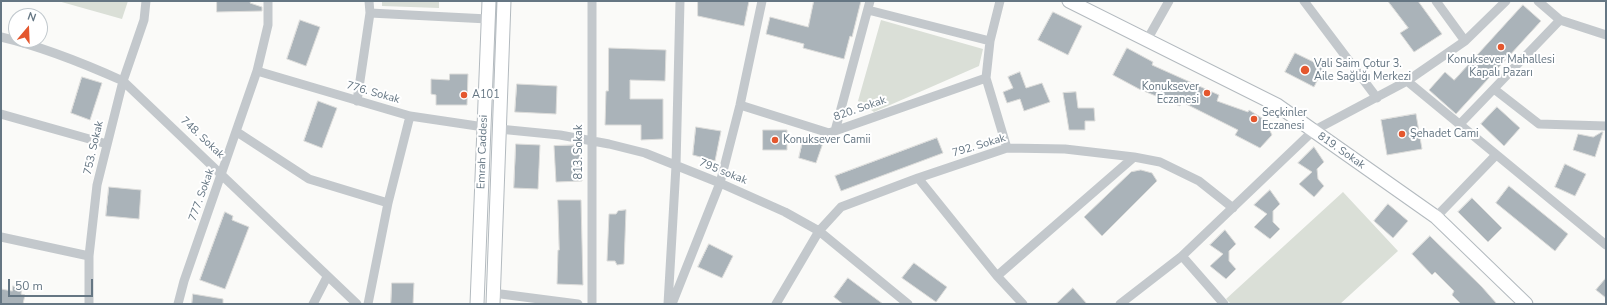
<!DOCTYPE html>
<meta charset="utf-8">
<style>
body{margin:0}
#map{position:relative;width:1607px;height:305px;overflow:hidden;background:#fafaf8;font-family:"Nunito Sans",sans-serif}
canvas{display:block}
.frame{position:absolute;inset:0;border:2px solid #657683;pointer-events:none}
.north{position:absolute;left:8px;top:8px;width:40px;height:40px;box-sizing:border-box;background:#fff;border:1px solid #c1c8cd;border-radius:50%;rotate:19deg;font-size:11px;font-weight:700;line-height:16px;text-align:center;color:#657683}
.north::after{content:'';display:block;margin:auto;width:14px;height:18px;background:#e4572e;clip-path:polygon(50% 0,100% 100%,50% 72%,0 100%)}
.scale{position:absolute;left:8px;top:279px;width:85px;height:18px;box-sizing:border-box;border:2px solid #657683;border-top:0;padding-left:5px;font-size:12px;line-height:14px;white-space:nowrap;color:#657683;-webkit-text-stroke:3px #fff;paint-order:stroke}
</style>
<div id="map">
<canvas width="1607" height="305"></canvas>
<div class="frame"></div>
<div class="north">N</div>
<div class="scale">50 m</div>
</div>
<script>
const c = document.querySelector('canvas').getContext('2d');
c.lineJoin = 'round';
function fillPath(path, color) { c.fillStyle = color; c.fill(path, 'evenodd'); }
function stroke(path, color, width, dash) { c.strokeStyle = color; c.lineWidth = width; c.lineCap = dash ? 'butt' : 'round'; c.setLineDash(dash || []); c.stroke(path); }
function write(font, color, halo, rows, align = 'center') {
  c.font = font + ' "Nunito Sans",sans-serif'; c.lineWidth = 4; c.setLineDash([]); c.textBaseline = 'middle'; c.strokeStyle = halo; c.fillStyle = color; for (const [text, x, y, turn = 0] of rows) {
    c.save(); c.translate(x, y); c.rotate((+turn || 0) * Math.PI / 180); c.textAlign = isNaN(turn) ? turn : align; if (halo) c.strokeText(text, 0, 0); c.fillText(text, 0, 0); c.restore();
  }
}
const green = new Path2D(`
 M58,1H128L122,19Z
 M382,1H439V8L382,6Z
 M881,20L983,49L979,66L874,112L858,101Z
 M1343,192L1398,251L1340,304H1231L1226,299Z`);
const building = new Path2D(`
 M217,1H251L250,3L262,7V11L217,12Z
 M698,1H749L744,26L698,16Z
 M814,1H861L852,37L850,36L844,59L803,48L804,44L766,34L770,17L808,27Z
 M1388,1H1418L1442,34L1414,52L1400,33L1408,28Z
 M1523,5L1541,21L1456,114L1429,90L1445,72L1454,80Z
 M1053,12L1082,26L1068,55L1038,40Z
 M300,20L320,27L306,66L287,59Z
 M609,48L666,50L665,81L630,80V99H663V139L641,140V125H605L606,91H608Z
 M1127,48L1153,62L1152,65L1219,95L1217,101L1248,112L1249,110L1265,120L1272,135L1260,148L1235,135L1238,130L1182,102L1180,106L1139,89L1113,75Z
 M1295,53L1324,67L1314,87L1285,72Z
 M1020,72L1026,88L1042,83L1050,102L1024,111L1020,99L1007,103L1003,92L1013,88L1008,77Z
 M450,74H468L467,105H436V95L431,94V79L449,80Z
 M82,77L102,83L90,120L71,113Z
 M517,84L557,86L556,114L515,112Z
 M1076,92L1078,108H1094L1095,121H1085V130H1069L1063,93Z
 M318,101L337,108L322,148L304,141Z
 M1497,107L1520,128L1504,146L1481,124Z
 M1416,114L1422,149L1387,155L1381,120Z
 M696,127L721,131L715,161L693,155Z
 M763,130H787V150H763Z
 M1602,132H1603L1595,157L1573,150L1578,134L1593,137Z
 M804,136L824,140L816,163L799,158Z
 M937,138L943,153L841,191L835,176Z
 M516,144L540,145L538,189L514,188Z
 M580,145L582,181L556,182L554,146Z
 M1314,147L1324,162L1317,169L1318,179L1324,186L1314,197L1299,184L1312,172L1298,163Z
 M1565,164L1586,174L1575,196L1555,187Z
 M1141,170L1152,173L1157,181L1102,236L1084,217L1131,172Z
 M1509,186L1568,234L1555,251L1496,203Z
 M109,187L141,190L139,219L106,216Z
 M1270,190L1280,204L1273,211V222L1280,229L1270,239L1254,227L1267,214L1254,205Z
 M1472,198L1502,228L1488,242L1458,212Z
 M558,200H581L583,285L557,284L558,250H559Z
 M1388,204L1408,221L1393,238L1374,221Z
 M626,210L624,264L617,265L615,261H607L609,214H616L618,211Z
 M225,212L233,216L232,220L249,227L225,289L200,280Z
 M1225,230L1236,244L1229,251V261L1236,269L1226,279L1210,266L1223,254L1210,245Z
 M1430,236L1482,287L1497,304H1461L1452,295L1454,291L1435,272L1432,275L1412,254Z
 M709,244L733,256L722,278L698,267Z
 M914,263L947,287L936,302L902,278Z
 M848,278L864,290L883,304H843L834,297Z
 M1606,278V298L1596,290Z
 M392,283H414L413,304H391Z
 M13,286L22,288L21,294L25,295L23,304H1V289L12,291Z
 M1073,288L1087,304H1056Z
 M193,294L223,299V304H192Z`);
const street = new Path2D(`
 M1000,1L990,41L986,78L1007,148
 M1304,1L1377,98
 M1436,1L1465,41
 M1538,1L1560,20L1606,35
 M868,10L990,41
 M370,13L488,19
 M1,37C44,47 83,63 123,81L357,304
 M1147,40L1169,1
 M257,71L410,116L484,127
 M1407,81L1606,245
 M1494,89L1539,124L1606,126
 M357,101L370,13L369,1
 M740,105L829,133L986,78
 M1,114L107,144
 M1459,125L1560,20
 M499,129L560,135L609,144L645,153L720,183L785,212L819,231L908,304
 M835,131L870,1
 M237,132L309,179L388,203
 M918,178L997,276L1023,304
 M1436,217L1495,156
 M1,237L89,256
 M1182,256L1224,304
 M997,276L1134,157
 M493,293L578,304
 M89,304V256L97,185L123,81L144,20L146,1
 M178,304L184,281L257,71L268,25V1
 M313,304L327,277
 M368,304L388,203L410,116
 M592,304V1
 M668,304L676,166L680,1
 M672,304L720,183L740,105L762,1
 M776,304L819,231L841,207L918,178L1007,148L1065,149L1134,157L1160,162L1199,181L1233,208
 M1120,304L1182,256L1313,131L1407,81L1465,41L1506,1`);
const secondary = new Path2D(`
 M1069,1L1277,105L1436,217L1526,304
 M477,304L489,1
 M493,304L504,1`);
const markers = [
 [1501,47,4,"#e4572e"],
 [1305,70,5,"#e4572e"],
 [1207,93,4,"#e4572e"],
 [464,95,4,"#e4572e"],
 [1254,119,4,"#e4572e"],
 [1402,134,4,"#e4572e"],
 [775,140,4,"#e4572e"]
];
const poiNames = [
 ["Konuksever Mahallesi",1501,60,"center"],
 ["Kapalı Pazarı",1501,73,"center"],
 ["Vali Saim Çotur 3.",1314,64],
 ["Aile Sağlığı Merkezi",1314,77],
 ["Konuksever",1199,87,"right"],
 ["Eczanesi",1199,100,"right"],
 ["A101",472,95],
 ["Seçkinler",1262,113],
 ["Eczanesi",1262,126],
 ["Şehadet Cami",1410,134],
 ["Konuksever Camii",783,140]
];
const streetNames = [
 ["776. Sokak",373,93,16],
 ["820. Sokak",860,109,-19],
 ["748. Sokak",202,138,43],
 ["792. Sokak",979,146,-17],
 ["753. Sokak",94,148,-77],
 ["819. Sokak",1341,151,35],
 ["Emrah Caddesi",483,152,-88],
 ["813. Sokak",579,152,-90],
 ["795 sokak",723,172,22],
 ["777. Sokak",202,195,-70]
];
fillPath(green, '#dadfd7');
fillPath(building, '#aab3b9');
stroke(building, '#dcdcda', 1);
stroke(secondary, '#b3babf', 15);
stroke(street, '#c3c8cc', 9);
stroke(secondary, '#fff', 13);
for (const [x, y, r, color] of markers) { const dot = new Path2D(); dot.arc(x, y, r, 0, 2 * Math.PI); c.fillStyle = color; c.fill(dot); stroke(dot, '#fff', 1.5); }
write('11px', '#657683', '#fff', poiNames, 'left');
write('11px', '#657683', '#fff', streetNames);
</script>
